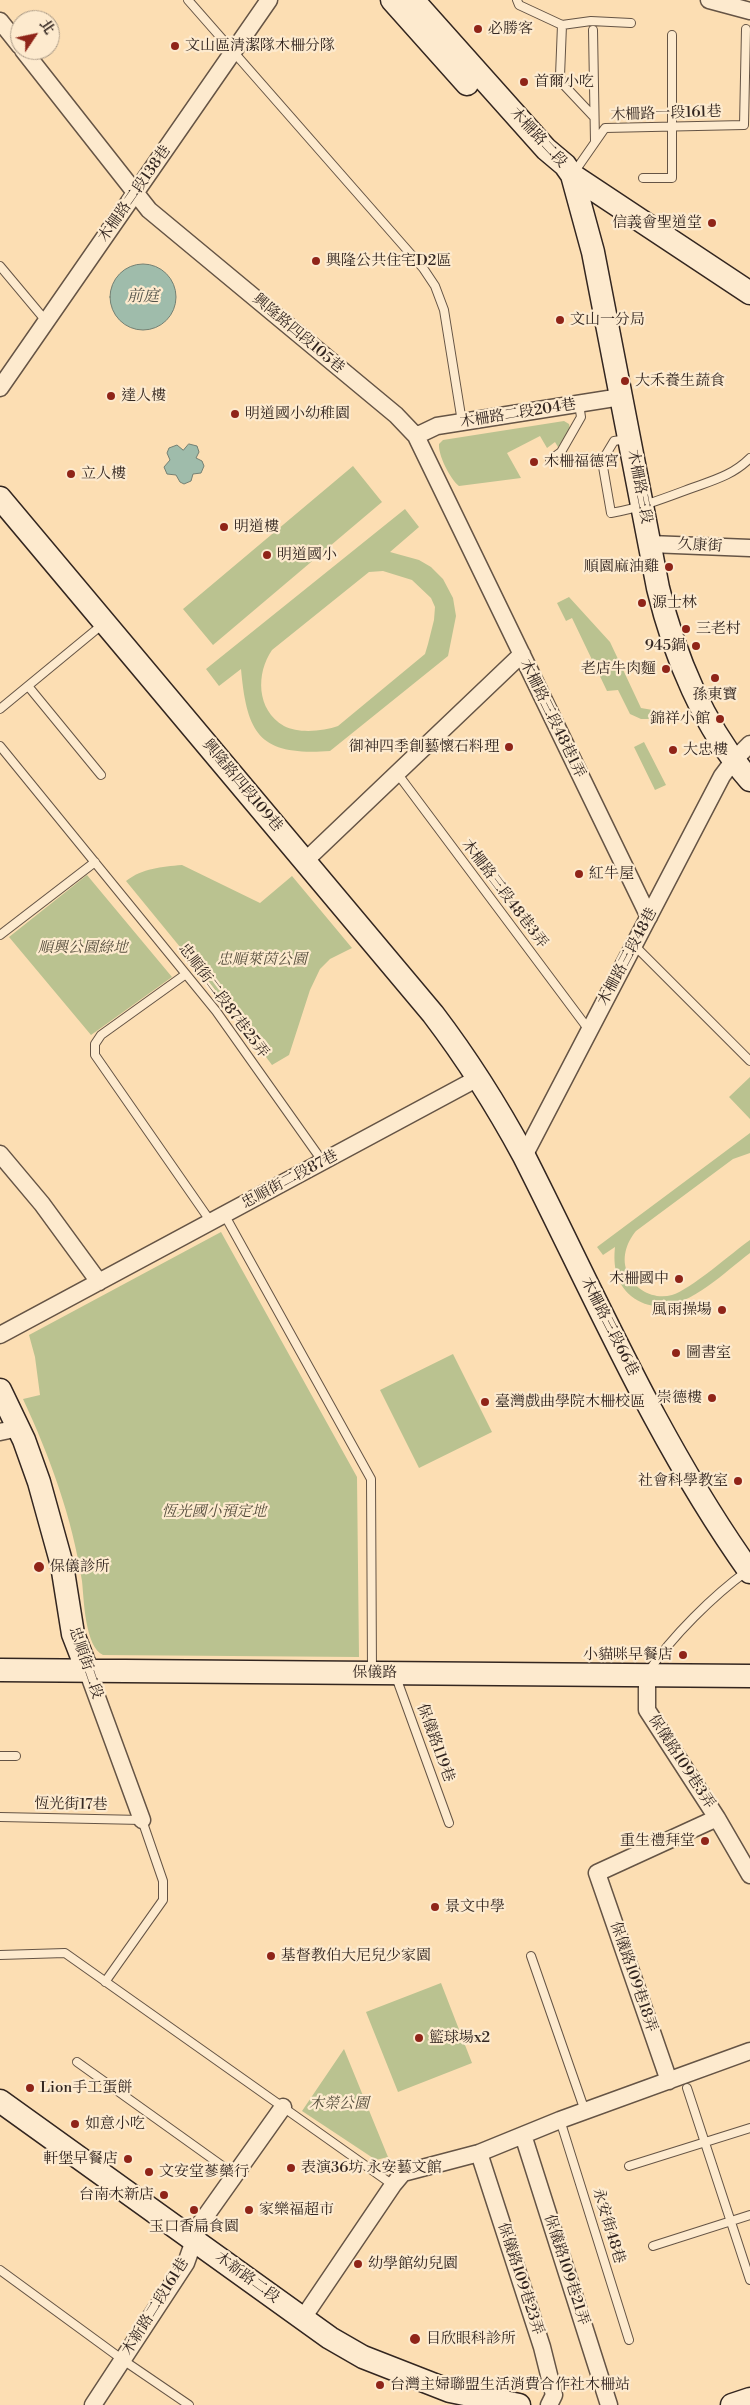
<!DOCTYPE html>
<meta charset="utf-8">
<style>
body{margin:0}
#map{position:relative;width:750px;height:2405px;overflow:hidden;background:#fcdeb3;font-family:"Libre Bodoni","Noto Serif TC",serif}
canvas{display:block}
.north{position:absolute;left:10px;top:10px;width:50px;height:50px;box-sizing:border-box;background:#fdeace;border:1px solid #ac9c88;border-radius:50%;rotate:56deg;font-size:14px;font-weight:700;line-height:20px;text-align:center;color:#332620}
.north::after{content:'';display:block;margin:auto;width:18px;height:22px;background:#8f2418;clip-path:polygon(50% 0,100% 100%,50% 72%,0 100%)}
</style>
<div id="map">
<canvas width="750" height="2405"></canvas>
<div class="north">北</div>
</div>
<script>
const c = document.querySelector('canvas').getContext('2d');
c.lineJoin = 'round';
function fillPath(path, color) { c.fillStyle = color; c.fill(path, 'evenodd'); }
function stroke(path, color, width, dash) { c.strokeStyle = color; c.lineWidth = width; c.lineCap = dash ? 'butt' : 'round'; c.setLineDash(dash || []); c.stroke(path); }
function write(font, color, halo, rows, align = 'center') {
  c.font = font + ' "Libre Bodoni","Noto Serif TC",serif'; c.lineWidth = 4.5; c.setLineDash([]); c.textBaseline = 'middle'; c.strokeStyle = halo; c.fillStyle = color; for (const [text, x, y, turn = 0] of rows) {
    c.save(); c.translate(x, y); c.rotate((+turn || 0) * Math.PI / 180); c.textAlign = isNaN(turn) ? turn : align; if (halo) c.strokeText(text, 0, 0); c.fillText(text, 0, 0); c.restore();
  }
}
const green = new Path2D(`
 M564,421L569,424L570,429L558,447L555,442L547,448L540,436L507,453L521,478L459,486C450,479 438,455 439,444L443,440Z
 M353,466L382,502L213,645L183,609Z
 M405,509L419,527L390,552L419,560L431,567L443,579L453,598L456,616L448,656L330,751C260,756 247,735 241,669L219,686L206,669ZM383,571L412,580L431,598L435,607L434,620L428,644L425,654L338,726C324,731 299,734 284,726C256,710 256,673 272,650L369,572Z
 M569,597L610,642L641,708L670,713L658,719H641L630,714L618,690L607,691L572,618L566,621L557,603Z
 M644,742L666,785L655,790L634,747Z
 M182,865L260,903L292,876L352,948L330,959L320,969L310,990L289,1055L272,1065L221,997L126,881C143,868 161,867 182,865Z
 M87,875L172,977L91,1035L9,937Z
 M750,1077V1119L729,1097Z
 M750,1133V1153L733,1159L636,1231C626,1243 621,1259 628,1274C635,1290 654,1300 672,1295C690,1290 733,1252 750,1240V1253C719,1276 671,1328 631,1296C616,1283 613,1266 615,1247L603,1255L597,1247Z
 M221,1232L357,1477L359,1657L103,1655C85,1647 84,1600 82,1581C72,1517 50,1457 23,1399L40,1395L35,1357L29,1335Z
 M453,1354L492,1432L419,1468L380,1390Z
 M441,1983L472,2063L398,2092L366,2012Z
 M344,2049L388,2157L376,2160L302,2111Z`);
const water = new Path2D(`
 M110 297a33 33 0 1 1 66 0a33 33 0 1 1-66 0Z
 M189,444L197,446L199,452L196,458L202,461L204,466L201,473L193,474L191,481L184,484L180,482L176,475L167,474L164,467L170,460L167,453L169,448L177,445L183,450Z`);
const lane = new Path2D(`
 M188,0L423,268L435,286L444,310L462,422
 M517,0L519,5L562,25L560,76L562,83L594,117
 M562,25L591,21L631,23
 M593,30L595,142
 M744,125L746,29
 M573,174L605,128L744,125
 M643,178H672V35
 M0,266L46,321
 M627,439L614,441L602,461L611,513C640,508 665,498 692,488C714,480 733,475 750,458
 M550,460L561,452L581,417L579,404
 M28,686L101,775
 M0,709L103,624
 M0,746L216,1011L323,1162
 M397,773L589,1030
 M0,935L95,862
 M634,945L750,1061
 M186,974L101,1035L95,1044V1055L211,1222
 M224,1214L371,1479L372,1672
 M649,1671C671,1637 714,1595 747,1571
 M396,1677L449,1823
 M0,1756H16
 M0,1817L142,1820L163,1881V1900L105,1982
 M0,1955L65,1953L393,2185
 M531,1956L585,2111
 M77,2062L235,2175
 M687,2088L750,2280
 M560,2120L629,2340
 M629,2166L750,2128
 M653,2246L750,2215
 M0,2270L123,2360L189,2405`);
const street = new Path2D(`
 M709,0L750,11
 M0,21L20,46
 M23,50L149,210L396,415L416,436L649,917
 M0,388L269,0
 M416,436L437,426L621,397
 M650,544L750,548
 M305,861L522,654
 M0,1154L42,1204L99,1282
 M524,1156L722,776L734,760L750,744
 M0,1335L480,1077
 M0,1432L19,1428
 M87,1670L142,1820
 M647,1675V1710L717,1818L750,1875
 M669,2081L597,1873L717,1818
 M523,2135L609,2405
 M479,2153L542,2347L554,2395L549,2405
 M303,2318L393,2185L403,2173L479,2153L560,2120L750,2051
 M93,2405L186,2263L200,2224L283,2107`);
const secondary = new Path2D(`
 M392,0L467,84
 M413,0L546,149L565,165L572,175L593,252L658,588C674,655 704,728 750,780
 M572,175L750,293
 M0,498L433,1014C468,1060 497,1106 524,1156C595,1296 658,1443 750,1572
 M0,1390L24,1440L39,1482L62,1565L73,1634L87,1670
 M0,1670L750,1676
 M0,2101L330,2338L363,2357L450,2391L519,2405
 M732,2405L750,2399`);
const markers = [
 [478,29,5,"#8f2418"],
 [175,46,5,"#8f2418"],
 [524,82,5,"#8f2418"],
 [712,223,5,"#8f2418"],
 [316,261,5,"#8f2418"],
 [560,320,5,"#8f2418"],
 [625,381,5,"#8f2418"],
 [111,396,5,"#8f2418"],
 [235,414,5,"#8f2418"],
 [534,462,5,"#8f2418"],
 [71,474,5,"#8f2418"],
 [224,527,5,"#8f2418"],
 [267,555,5,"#8f2418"],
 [669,567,5,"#8f2418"],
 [642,603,5,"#8f2418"],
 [686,629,5,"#8f2418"],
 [696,646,5,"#8f2418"],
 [666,669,5,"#8f2418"],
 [715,678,5,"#8f2418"],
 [720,719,5,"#8f2418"],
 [509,747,5,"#8f2418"],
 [673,750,5,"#8f2418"],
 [579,874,5,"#8f2418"],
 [679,1279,5,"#8f2418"],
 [722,1310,5,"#8f2418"],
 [676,1353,5,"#8f2418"],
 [712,1398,5,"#8f2418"],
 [485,1402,5,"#8f2418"],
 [738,1481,5,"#8f2418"],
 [39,1567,6,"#8f2418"],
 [683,1655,5,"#8f2418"],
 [705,1841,5,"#8f2418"],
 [435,1907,5,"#8f2418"],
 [271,1956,5,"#8f2418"],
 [419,2038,5,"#8f2418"],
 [30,2088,5,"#8f2418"],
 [75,2124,5,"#8f2418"],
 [128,2159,5,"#8f2418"],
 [291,2168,5,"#8f2418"],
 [149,2172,5,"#8f2418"],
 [164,2195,5,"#8f2418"],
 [194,2210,5,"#8f2418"],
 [249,2210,5,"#8f2418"],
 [358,2264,5,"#8f2418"],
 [415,2339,6,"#8f2418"],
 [380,2385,5,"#8f2418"]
];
const poiNames = [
 ["必勝客",488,29],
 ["文山區清潔隊木柵分隊",185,46],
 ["首爾小吃",534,82],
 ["信義會聖道堂",702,223,"right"],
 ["興隆公共住宅D2區",326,261],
 ["文山一分局",570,320],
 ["大禾養生蔬食",635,381],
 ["達人樓",121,396],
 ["明道國小幼稚園",245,414],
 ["木柵福德宮",544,462],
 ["立人樓",81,474],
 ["明道樓",234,527],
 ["明道國小",277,555],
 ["順園麻油雞",659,567,"right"],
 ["源士林",652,603],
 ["三老村",696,629],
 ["945鍋",686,646,"right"],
 ["老店牛肉麵",656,669,"right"],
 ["孫東寶",715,695,"center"],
 ["錦祥小館",710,719,"right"],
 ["御神四季創藝懷石料理",499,747,"right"],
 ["大忠樓",683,750],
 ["紅牛屋",589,874],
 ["木柵國中",669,1279,"right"],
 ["風雨操場",712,1310,"right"],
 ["圖書室",686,1353],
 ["崇德樓",702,1398,"right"],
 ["臺灣戲曲學院木柵校區",495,1402],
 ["社會科學教室",728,1481,"right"],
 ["保儀診所",50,1567],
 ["小貓咪早餐店",673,1655,"right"],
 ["重生禮拜堂",695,1841,"right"],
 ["景文中學",445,1907],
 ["基督教伯大尼兒少家園",281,1956],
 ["籃球場x2",429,2038],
 ["Lion手工蛋餅",40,2088],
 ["如意小吃",85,2124],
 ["軒堡早餐店",118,2159,"right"],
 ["表演36坊 永安藝文館",301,2168],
 ["文安堂蔘藥行",159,2172],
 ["台南木新店",154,2195,"right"],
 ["家樂福超市",259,2210],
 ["玉口香扁食園",194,2227,"center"],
 ["幼學館幼兒園",368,2264],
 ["目欣眼科診所",426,2339],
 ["台灣主婦聯盟生活消費合作社木柵站",390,2385]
];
const streetNames = [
 ["木柵路一段161巷",666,114,-2],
 ["木柵路二段",538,138,47],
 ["木柵路二段138巷",135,194,-55],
 ["興隆路四段105巷",298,334,40],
 ["木柵路二段204巷",518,414,-9],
 ["木柵路三段",639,487,79],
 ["久康街",700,546,3],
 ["木柵路三段48巷1弄",552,719,64],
 ["興隆路四段109巷",242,786,50],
 ["木柵路三段48巷3弄",504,894,53],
 ["木柵路三段48巷",628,957,-62],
 ["忠順街二段87巷25弄",223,1001,53],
 ["忠順街二段87巷",290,1180,-28],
 ["木柵路三段66巷",609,1327,63],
 ["忠順街二段",85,1663,71],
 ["保儀路",375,1673],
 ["保儀路119巷",435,1743,70],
 ["保儀路109巷3弄",681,1762,57],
 ["恆光街17巷",71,1805,1],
 ["保儀路109巷18弄",633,1977,71],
 ["永安街48巷",608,2226,73],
 ["保儀路109巷21弄",566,2270,72],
 ["木新路二段",247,2278,36],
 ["保儀路109巷23弄",520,2279,72],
 ["木新路二段161巷",156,2307,-58]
];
const parkNames = [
 ["順興公園綠地",83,948],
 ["忠順萊茵公園",262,960],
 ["恆光國小預定地",214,1512],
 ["木榮公園",339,2104]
];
const waterNames = [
 ["前庭",143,297]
];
fillPath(green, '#bac290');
fillPath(water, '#9fbcab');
stroke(water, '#748073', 1);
stroke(lane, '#655445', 10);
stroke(street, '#655445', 19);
stroke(secondary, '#332620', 25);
stroke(lane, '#fdeace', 8);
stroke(street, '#fdeace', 16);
stroke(secondary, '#fdeace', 22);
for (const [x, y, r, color] of markers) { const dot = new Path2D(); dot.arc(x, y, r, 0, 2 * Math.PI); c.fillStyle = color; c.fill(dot); stroke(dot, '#fdeace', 2); }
write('15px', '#332620', '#fdeace', poiNames, 'left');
write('15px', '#332620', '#fdeace', streetNames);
write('italic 15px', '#554d3c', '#fdeace', parkNames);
write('italic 16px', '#53534a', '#fdeace', waterNames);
</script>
